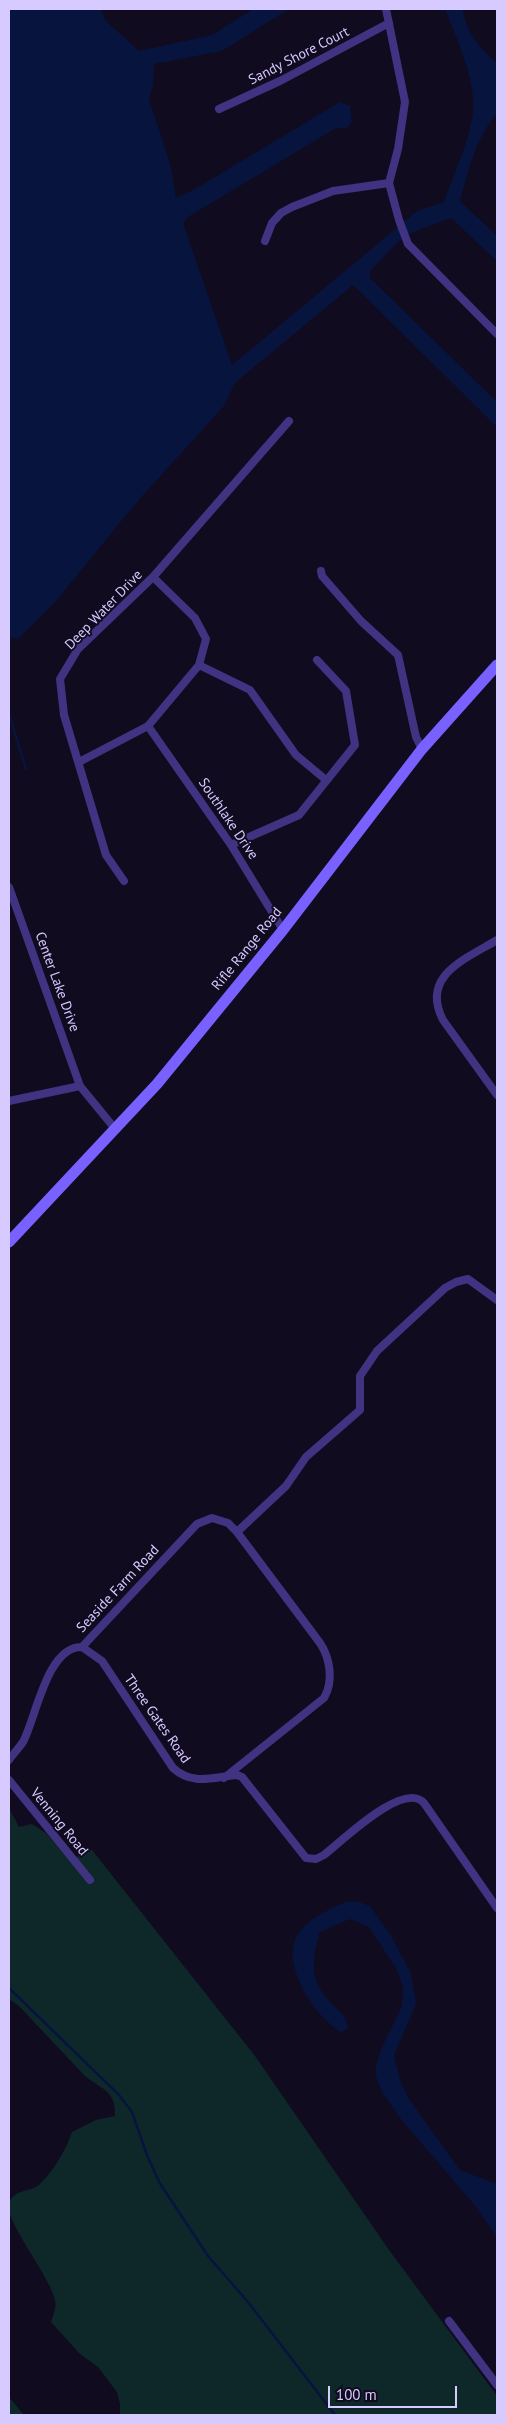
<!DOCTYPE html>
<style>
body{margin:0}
#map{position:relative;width:506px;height:2424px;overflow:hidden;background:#110b20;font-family:"PT Sans",sans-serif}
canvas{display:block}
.frame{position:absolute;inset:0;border:10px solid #d7caff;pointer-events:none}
.scale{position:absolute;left:328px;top:2386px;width:129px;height:22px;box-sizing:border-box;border:2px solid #d7caff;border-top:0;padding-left:6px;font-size:15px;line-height:18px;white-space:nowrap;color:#d7caff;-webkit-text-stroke:4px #110b20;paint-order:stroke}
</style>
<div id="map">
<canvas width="506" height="2424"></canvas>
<div class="frame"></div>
<div class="scale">100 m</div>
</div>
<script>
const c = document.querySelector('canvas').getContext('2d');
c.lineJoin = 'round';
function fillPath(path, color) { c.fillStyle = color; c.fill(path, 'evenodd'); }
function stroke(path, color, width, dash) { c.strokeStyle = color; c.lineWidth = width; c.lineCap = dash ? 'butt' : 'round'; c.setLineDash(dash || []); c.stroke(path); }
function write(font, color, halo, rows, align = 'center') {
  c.font = font + ' "PT Sans",sans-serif'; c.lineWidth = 4; c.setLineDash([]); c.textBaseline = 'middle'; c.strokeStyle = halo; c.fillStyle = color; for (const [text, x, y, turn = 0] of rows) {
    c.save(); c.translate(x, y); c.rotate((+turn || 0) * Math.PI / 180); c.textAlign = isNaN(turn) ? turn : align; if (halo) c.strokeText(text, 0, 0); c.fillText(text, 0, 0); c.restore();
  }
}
const green = new Path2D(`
 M9,1808L19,1827L32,1824L47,1834L72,1863L83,1850H92L255,2056L389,2250L497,2396V2415H120V2404L117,2392L98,2367L80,2354L51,2322C53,2316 57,2306 55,2300C51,2277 3,2219 9,2203C15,2188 31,2193 40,2184C54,2170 66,2150 72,2132L96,2120L115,2116C116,2090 102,2090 84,2075L19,2006L9,1999Z
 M9,2396V2397L24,2415H9Z`);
const water = new Path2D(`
 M9,9H101L105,20L139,51L212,35L253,9H289L222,51L154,64L153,86L149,99L171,167L176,198L195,189L340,102L350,106L352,122L347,128H336L188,217L183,223L232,365L417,211L444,202C453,176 467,146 472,119C479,85 457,40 445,9H462C467,31 478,49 497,62V114C475,139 469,169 460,201L497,236V261L451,218L411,233L400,240L370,271V278L497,402V427L353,285L235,383L224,406L136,503L56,601L18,639L9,637Z
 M345,1902H359L370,1906L390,1934L411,1973L416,2004L394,2055L400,2080L409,2099L460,2170L497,2184V2237L473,2203L400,2118L382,2092L376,2077V2066L381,2049L402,2006L403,1987L397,1970L369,1927L350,1919L320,1932C311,1963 309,1982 334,2006C341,2013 347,2017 348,2028L341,2032C316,2018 280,1964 297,1936C308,1918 327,1911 345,1902Z`);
const stream = new Path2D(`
 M9,645L10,639
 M9,714L26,769
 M9,1988L119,2095L132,2112L147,2155L159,2182L208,2256L248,2302L335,2415`);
const minor = new Path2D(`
 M386,9L405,102L398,149L389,183L399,220L408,244L497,334
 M219,109L282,80L389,23
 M265,241L272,223L281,213L292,207L333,191L389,183
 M321,571L322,576L361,621L398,655L416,737L422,749
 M199,665L250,690L296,755L326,780
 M148,726L231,845L283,930
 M79,762L148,726L199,665L206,639L195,618L153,577
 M231,845L299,815L355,745L346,691L317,660
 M124,881L106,855L64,715L60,679L78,649L153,577L289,421
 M9,887L80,1086L116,1130
 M497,940C466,959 420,975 443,1020L497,1095
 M9,1101L80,1086
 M237,1532L286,1486L306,1457L360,1410V1376L377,1351L445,1288L456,1282L468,1279L497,1300
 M82,1647L102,1661L173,1768C193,1786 213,1777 237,1775L242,1777L306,1858L316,1859L324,1855C342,1841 404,1780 424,1803L497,1908
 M9,1760C13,1754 19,1748 23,1742C36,1718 47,1646 82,1647L197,1524L212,1518L228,1523L237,1532L320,1643C330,1658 334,1681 324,1698L224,1778
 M9,1780L90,1880
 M449,2321L497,2385`);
const secondary = new Path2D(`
 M9,1242L157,1084L283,930L422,749L497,665`);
const streetNames = [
 ["Sandy Shore Court",299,56,-27],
 ["Deep Water Drive",104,610,-46],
 ["Southlake Drive",228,819,56],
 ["Rifle Range Road",247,949,-51],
 ["Center Lake Drive",57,982,70],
 ["Seaside Farm Road",118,1589,-47],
 ["Three Gates Road",157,1719,55],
 ["Venning Road",59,1822,51]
];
fillPath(green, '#0e282a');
fillPath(water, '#06143e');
stroke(stream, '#06143e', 2.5);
stroke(minor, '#403382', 8);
stroke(secondary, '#7861ff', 11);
write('14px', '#d7caff', '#110b20', streetNames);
</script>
